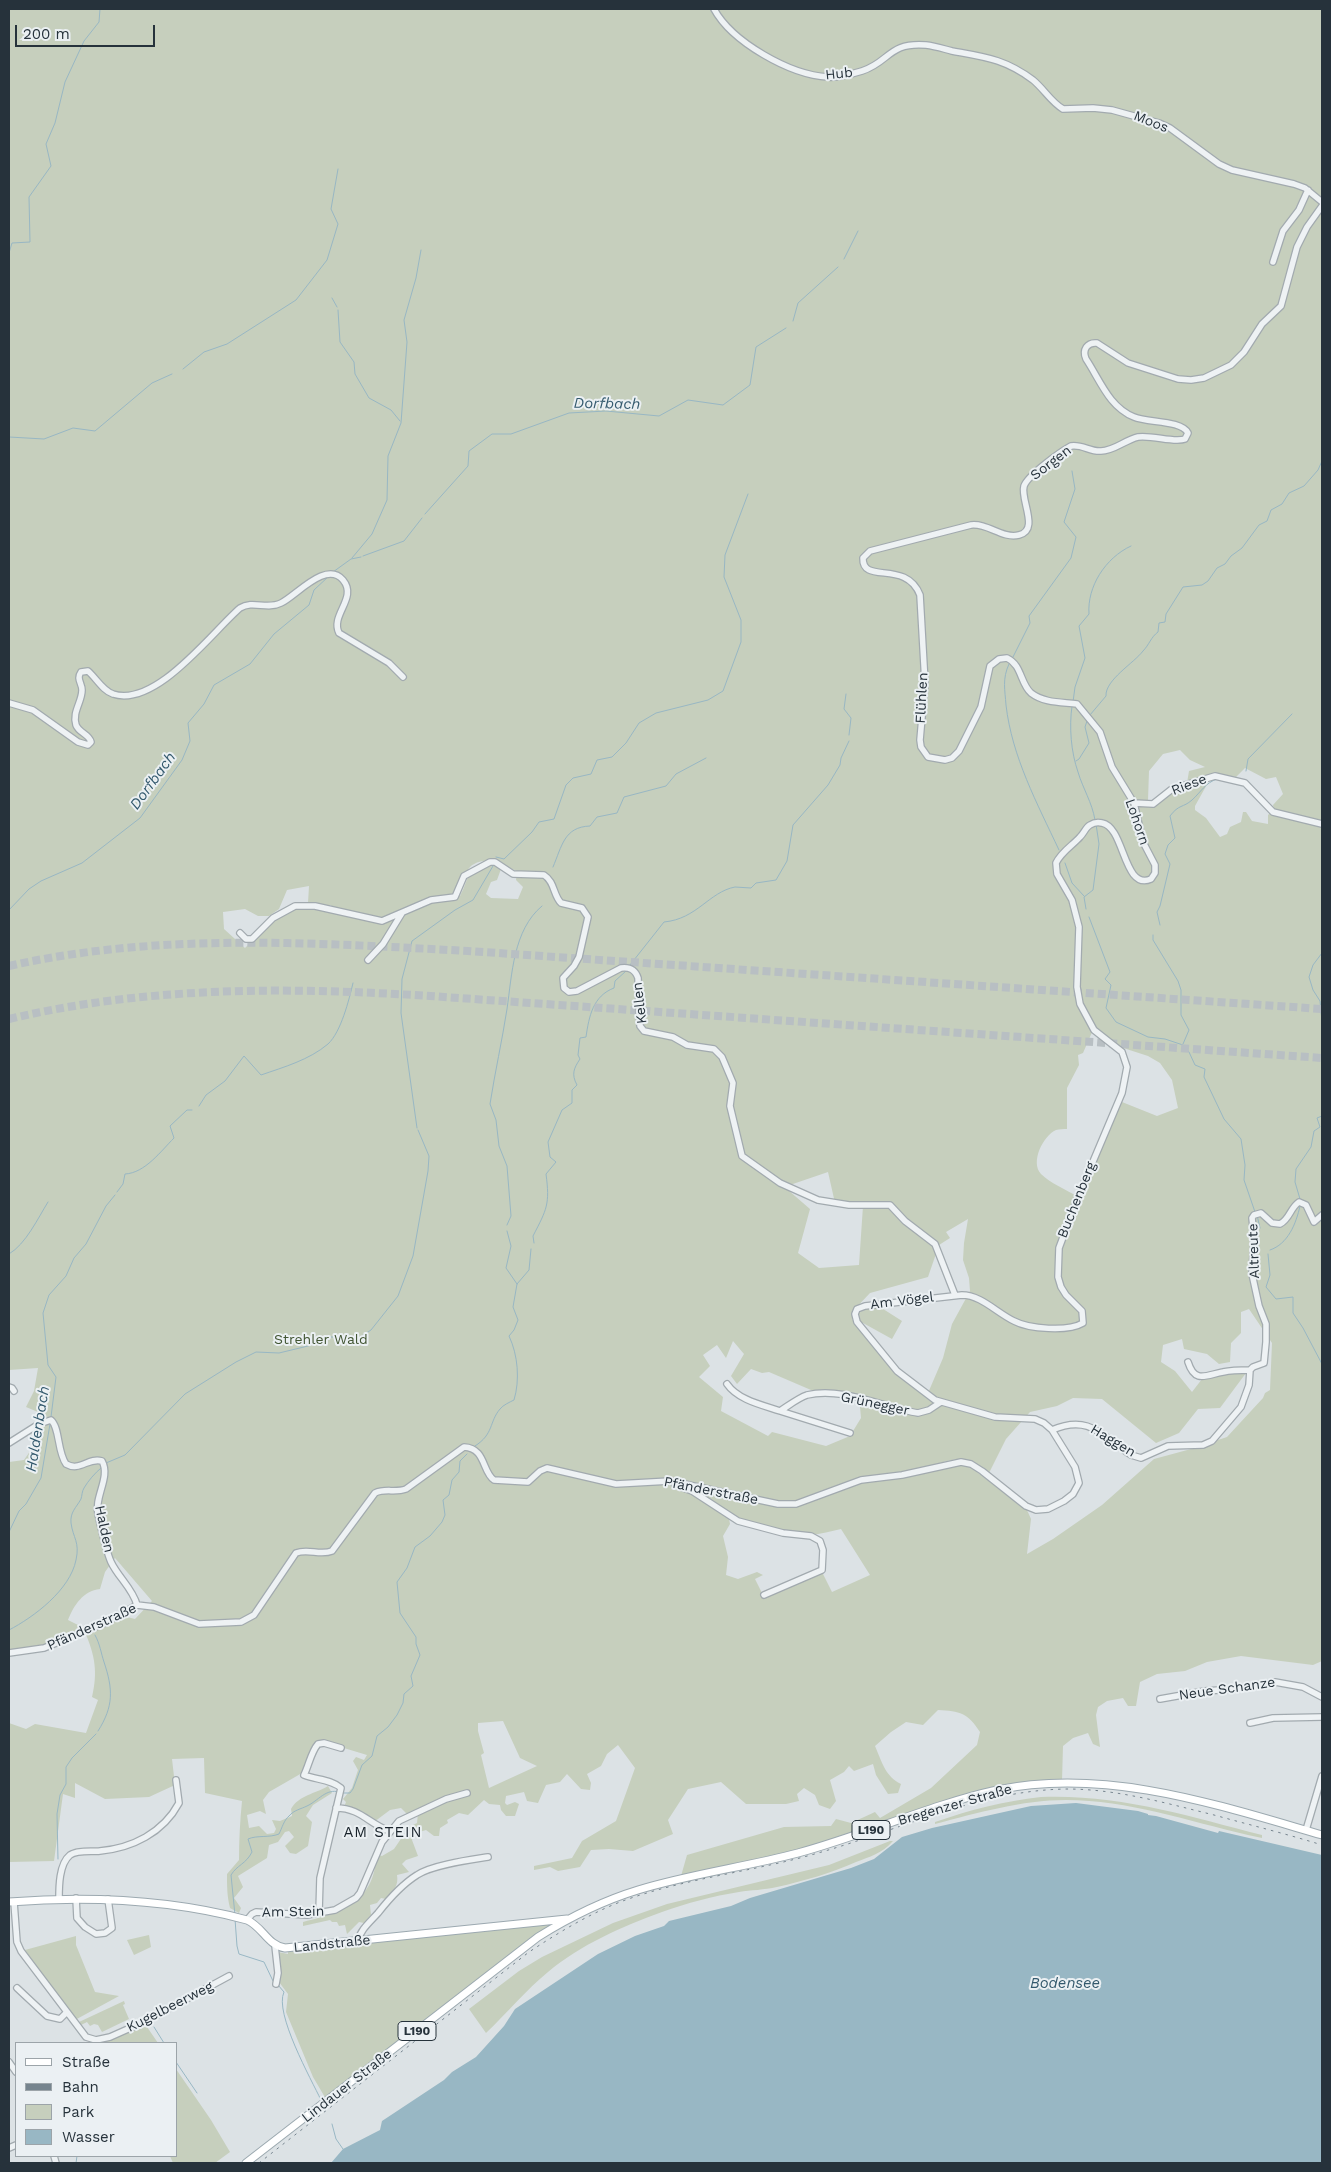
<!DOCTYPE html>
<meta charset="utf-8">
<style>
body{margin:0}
#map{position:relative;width:1331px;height:2172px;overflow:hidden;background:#dce2e5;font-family:"Work Sans",sans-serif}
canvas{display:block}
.frame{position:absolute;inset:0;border:10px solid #26323b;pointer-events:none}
.legend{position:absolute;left:15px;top:2042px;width:162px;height:115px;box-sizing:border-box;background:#ebf0f3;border:1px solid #9ca4a9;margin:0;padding:6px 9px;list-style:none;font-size:15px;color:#26323b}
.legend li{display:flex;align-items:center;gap:10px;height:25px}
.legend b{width:25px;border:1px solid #9ca4a9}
.scale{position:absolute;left:15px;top:25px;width:140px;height:22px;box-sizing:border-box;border:2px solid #26323b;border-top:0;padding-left:6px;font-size:15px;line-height:18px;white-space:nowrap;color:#26323b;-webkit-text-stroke:4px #ebf0f3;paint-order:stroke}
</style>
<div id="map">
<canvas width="1331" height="2172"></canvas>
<div class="frame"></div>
<ul class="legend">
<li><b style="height:6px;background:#fff"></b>Straße</li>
<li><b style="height:6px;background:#76848e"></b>Bahn</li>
<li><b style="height:14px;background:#c6cfbd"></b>Park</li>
<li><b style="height:14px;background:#98b7c4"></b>Wasser</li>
</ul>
<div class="scale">200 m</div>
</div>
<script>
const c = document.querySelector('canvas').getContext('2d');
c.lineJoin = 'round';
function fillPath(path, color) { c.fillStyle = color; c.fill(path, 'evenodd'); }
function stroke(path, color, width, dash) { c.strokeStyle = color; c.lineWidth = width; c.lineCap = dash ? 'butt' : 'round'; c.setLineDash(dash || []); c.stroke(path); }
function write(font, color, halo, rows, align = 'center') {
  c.font = font + ' "Work Sans",sans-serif'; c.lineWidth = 4; c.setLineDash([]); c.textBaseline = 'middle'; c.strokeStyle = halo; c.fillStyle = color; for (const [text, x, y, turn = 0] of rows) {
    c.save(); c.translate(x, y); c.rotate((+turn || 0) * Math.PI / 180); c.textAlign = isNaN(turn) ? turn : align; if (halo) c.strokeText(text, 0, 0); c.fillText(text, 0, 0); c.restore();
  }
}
const green = new Path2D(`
 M9,9H1322V1661L1313,1665L1241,1656L1207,1662L1185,1671L1157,1674L1140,1682L1136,1706H1128L1123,1698L1107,1701L1098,1707L1096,1715L1100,1747L1093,1744L1088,1733L1073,1738L1063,1746L1062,1781C981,1785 911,1815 835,1839C784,1854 732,1864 681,1876L687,1855L784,1827L831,1826L836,1819L851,1823L875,1812L880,1818L931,1788L977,1745L980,1732C968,1713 960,1711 938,1710L923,1725L906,1722L891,1732L875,1746C882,1762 885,1776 901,1784L898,1793L888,1794L876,1775L873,1764L854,1771L849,1766L844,1772L830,1780L836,1801L830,1809L819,1805L815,1795L804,1788L797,1794L799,1801L786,1804H746L721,1782L688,1789L668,1820L673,1834L633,1851L609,1849L591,1850L580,1867L558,1871L550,1867L534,1870V1866L572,1858L582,1841L616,1821L635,1768L618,1745L607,1754L601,1766L587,1774L591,1783L590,1790L581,1789L567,1774L560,1782L546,1785L538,1803L527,1801L524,1792L506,1796L505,1803L507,1805L515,1802L519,1804L515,1816H506L501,1810L500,1805L489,1804L484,1800L468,1815L459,1813L447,1820L448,1823L440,1828L439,1836H434L426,1830L413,1834L412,1840L418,1856L406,1860L402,1864L409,1872L397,1875C399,1886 393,1891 386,1899L381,1898L377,1903L370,1905L371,1915L364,1923L359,1922L347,1934L345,1925L339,1926L337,1922H332L330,1920L303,1926V1922C326,1916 356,1909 369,1885C374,1877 375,1865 378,1855L382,1856L394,1849L409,1827L417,1823L418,1813L407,1814L401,1808L390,1810L374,1822L360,1811L344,1807L346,1802L343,1799L352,1788L358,1770L353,1761L356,1757L364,1760L367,1755L324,1742L302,1773L269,1792L263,1800L266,1814L260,1811L247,1815L249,1828L259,1826L267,1834L274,1833L276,1829L272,1820L280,1821L292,1816L291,1809C299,1795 315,1794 328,1786L332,1793L313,1805L306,1816L312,1822L308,1846L296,1854L290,1853L285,1846L294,1837L289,1831L285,1832L278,1842L269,1845L267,1858L238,1876L243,1887L234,1898L241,1908L239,1913L230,1908C227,1896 227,1886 227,1874L239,1860C239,1840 240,1821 242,1801L205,1793L204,1758L172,1759L175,1785L149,1797L105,1799L75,1783V1798L63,1794L54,1861L9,1862V1723L26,1729L35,1724L86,1733L98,1700L92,1697C98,1672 95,1656 85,1632L44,1648L9,1653V1462L24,1460C37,1442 41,1434 38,1412L26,1407L34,1391L38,1368L9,1370ZM1180,750L1190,760L1205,767L1189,771L1187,783L1173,786L1154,802L1144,801L1148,800L1149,771L1163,754ZM1245,768L1266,779L1276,777L1283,794L1273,805L1274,809L1268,815V824L1252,821L1246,812H1243L1241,822L1230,827L1227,834L1220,837L1206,818L1195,810V806L1210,779L1219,774L1236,777ZM490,860H498L503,865L517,871L516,880L523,887L518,899L491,898L486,894L491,882L497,880L501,869C497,865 493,862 487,863C467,866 468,882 460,896L428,902L426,906L405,914L384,947L383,941L395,923V918L383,924C352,918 308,895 278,916C266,925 256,938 245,948L224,929L223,912L245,909L258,916H269L279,909L287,890L309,886L308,903L324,907L331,905L332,908L382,920L397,912L417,907L425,901L457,893C471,875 460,863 490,860ZM1093,1030L1111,1044L1148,1056L1160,1063L1172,1080L1178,1108L1157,1116L1122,1102L1078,1197C1067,1190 1050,1183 1041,1174C1030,1162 1043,1136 1056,1130C1059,1129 1064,1129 1067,1129V1088L1079,1065L1078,1055L1083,1053ZM828,1172L835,1203L863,1206L859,1265L819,1268L798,1253L810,1209L788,1190L787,1186ZM968,1219L964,1243L963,1260L969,1278L970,1291L952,1324L943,1358L928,1393C895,1380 875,1347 852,1319V1312L870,1293L928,1277L939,1245L950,1238L946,1232ZM1249,1309L1272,1343L1270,1390L1265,1393L1263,1398L1227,1437L1191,1449L1154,1459L1102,1505L1053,1539L1027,1554L1031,1519L1027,1510L969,1466L955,1465L904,1477L860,1482L827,1493C851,1479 875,1481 901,1475C918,1472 952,1455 969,1460C975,1463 983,1469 989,1473L1006,1439L1030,1412L1057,1406L1073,1398L1102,1399L1156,1443L1179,1433L1198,1409L1220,1408L1246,1373H1227L1202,1379L1192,1392L1175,1371L1161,1362L1163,1345L1182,1339L1184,1349L1207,1354L1219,1364L1230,1362L1231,1343L1241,1333V1312ZM733,1341L744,1354L731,1376L737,1384L751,1369L762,1373L769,1372L811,1390L859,1395L861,1418L850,1436L826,1446L772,1432L768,1436L721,1411L723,1397L699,1377L710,1366L703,1355L717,1345L726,1358ZM728,1514C745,1527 789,1538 810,1535C821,1534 831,1531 841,1529L870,1575L832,1592L822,1572L764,1597L755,1579L763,1575L757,1572L738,1579L726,1575L728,1557L723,1536L730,1524ZM115,1558L152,1601L135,1619L119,1615L85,1632L82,1627L68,1620C74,1605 83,1591 100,1589L105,1572ZM503,1721L520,1758L537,1766L489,1788L481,1755L484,1753L478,1731V1723Z
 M880,1307L902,1321L892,1339L863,1323L860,1324L857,1316L861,1309Z
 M1041,1797C1119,1794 1188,1816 1262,1835V1838L1248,1835C1188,1821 1128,1800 1066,1800C1022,1800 977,1813 935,1824V1822C970,1810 1004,1801 1041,1797Z
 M890,1841H893L892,1842C883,1853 869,1857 856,1862C831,1873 804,1881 777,1887C764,1890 751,1890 739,1892C713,1896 687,1903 662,1912C623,1926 580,1945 548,1972C526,1990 507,2013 486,2033L469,2009L519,1971L542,1957L613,1923L667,1904L829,1865Z
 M546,1924L549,1926L326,2099L313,2077L286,2012L288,1994L279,1982L278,1952L288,1954V1951Z
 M149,1935L151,1947L134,1955L127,1940Z
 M76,1936V1945L95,1992L119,1996L75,2020L25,1950Z
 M124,2001L125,2004L123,2005L129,2019L102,2032L98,2025L94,2024L90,2026L87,2022L81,2025L79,2022Z
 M145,2024L158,2043H97Z
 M176,2069L211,2120L230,2152L215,2163H173L170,2156H176Z`);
const water = new Path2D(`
 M1076,1803L1138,1811L1148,1814V1815L1156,1816L1218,1833L1219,1831L1322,1855V2163H331L343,2149L380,2130L382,2121L444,2080L452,2072L476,2057L504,2026L515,2009L598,1954L635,1936L664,1926L669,1921L731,1906L750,1898L851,1868L874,1859L902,1837L932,1828L1031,1806Z`);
const stream = new Path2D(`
 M9,253L12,243L30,242L29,197L51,166L46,144L55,123L65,82L84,41L99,22L100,9
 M844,259L858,231
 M332,298L337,307
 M338,310L340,342L354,362L355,374L369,398L391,410L400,421
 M793,321L798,303L838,267
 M183,369L204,352L227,344L296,300L327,260L338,224L331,209L338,169
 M9,437L44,439L73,428L95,431L152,383L172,374
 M425,514L468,466L469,451L492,434H511L569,413L606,411L659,416L688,400L723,405L750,385L756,347L786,328
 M363,556L404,541L422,518
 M352,558L372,534L387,500L388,456L401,423L407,342L404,320L416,278L421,250
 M333,572L351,559L361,557
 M1013,657L1030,623L1029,616L1071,558L1076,537L1064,522L1075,489L1072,471
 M1009,664C1002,679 1005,690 1006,705C1012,757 1037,803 1059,850
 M846,694L844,709L851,718L849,735
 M1073,702L1075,687L1085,658L1079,626L1089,614C1087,587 1105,558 1131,546
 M1072,706C1069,727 1071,752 1078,772C1083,789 1092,802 1095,820
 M1090,715L1106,696C1105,680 1134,663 1143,651C1149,645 1151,637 1158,632L1159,623L1165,622L1166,614L1183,587L1202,585L1208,581L1217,568L1225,564L1231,556L1242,548L1259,525L1267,521L1271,510L1282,504L1289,493L1304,486L1318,470L1322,461
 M1076,761L1079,759L1089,743L1085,727L1087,721
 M1246,771L1248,759L1292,714
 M496,857L504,859L532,832L539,822L554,819L566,785L573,778L591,774L597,760L612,757L626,743L639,723L656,713L708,700L723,691L741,642V620L724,577L725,555L748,494
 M1065,863L1072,883L1084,896
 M553,867C562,846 564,827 590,826L597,817L617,813L624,797L666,786L676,774L706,758
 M1086,909L1084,897L1093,890L1099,844L1096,824
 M9,910L29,889L41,881L82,863L140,818L182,760L190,741L188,723L204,704L214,685L250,664L274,634L309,605L314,590L329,576
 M1089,917L1110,972L1105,979L1111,985L1106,1008L1116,1022L1148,1037L1165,1039L1183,1045L1189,1052L1195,1065L1205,1069L1204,1077L1224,1119L1241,1139L1245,1165L1244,1180L1255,1212
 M1160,925L1157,912L1160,906L1170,864L1165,854L1168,845L1175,838L1170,816C1179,804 1183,808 1192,800C1201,792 1205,783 1217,779
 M1153,935V940L1178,981L1181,990V1015L1189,1030L1183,1044
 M1322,953L1313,965L1309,977L1313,990L1320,1001L1322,1021
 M630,965L664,922C697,919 709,892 735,887C740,887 746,888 751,888L756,883L776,880L787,861L793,825L828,785L840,765L841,758L849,741
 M199,1106L206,1095L225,1081L244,1056L261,1075C284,1067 309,1060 328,1044C341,1032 349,1000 353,983
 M417,1128L401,1013L402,979L412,941L455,910L473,900L493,866
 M117,1192L123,1184L125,1174C145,1173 161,1151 174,1138L170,1126L187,1110H192
 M1300,1199L1295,1182L1296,1169L1311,1147L1314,1131L1320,1127L1317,1118L1322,1116
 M1257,1215L1260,1228
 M507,1225L511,1216L507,1166L499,1146L496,1120L490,1104C495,1072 502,1041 507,1009C512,975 513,930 542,906
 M507,1231L511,1246L506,1268L517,1284
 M534,1243L533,1236C547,1209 550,1204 546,1174L556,1162L550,1157L548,1142L562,1110L572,1103V1090L577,1085C571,1074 574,1068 580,1059L578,1055L580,1038L586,1037C589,1016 593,996 614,988L615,981L626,971
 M1270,1250C1288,1244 1296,1224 1300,1206
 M9,1254C26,1244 38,1218 48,1202
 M1268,1254L1270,1275L1266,1287L1276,1299L1293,1297V1313L1303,1328L1322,1364
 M51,1417L56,1377L48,1365L43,1313L49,1295L66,1276L74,1258L86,1244L106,1206L115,1195
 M475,1446C494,1434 489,1422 500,1409C503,1405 510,1402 514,1400C520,1380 518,1355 509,1336L514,1330L518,1320L513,1307L517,1284L529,1270L531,1249
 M106,1463L125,1455L185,1394L236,1362L256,1352L279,1353L308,1346L329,1337H360L371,1330L398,1296L413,1256L428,1171L429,1156L418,1130
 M9,1532L19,1511L26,1504L41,1478L50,1424
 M9,1630C34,1617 70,1590 76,1560C80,1542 73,1538 71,1523C70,1512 76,1508 81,1499C82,1496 82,1491 84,1488C88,1481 95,1473 101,1468
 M95,1635C100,1644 101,1653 104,1662C113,1689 114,1706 98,1731
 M343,1793H350L353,1789L362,1765L372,1756L377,1736L388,1727L397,1715L403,1703L404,1694L413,1686L411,1676L420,1655L416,1644V1637L400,1613L397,1582L407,1568L415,1547L430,1536L442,1522L445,1515L443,1500L449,1495L452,1480L459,1472L460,1461L467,1454
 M58,1859L57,1814L60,1795L66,1784V1767L72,1758L96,1734
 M235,1915L231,1875C237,1865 246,1864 252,1852L248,1839C257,1835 269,1838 279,1834C282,1828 284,1820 289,1816C294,1810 301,1809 307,1806C318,1801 326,1788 339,1792
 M235,1919L237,1946L239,1954L264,1962L273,1981
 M278,1985L284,1992C274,2013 311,2079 321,2100
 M154,2027L164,2043
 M9,2057L16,2067
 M176,2062L197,2093
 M332,2124L336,2139L343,2149
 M76,2163L77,2156`);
const highwayTunnel = new Path2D(`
 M9,966C159,932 316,943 468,951L1322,1009
 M9,1019C148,986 289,987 430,996L1322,1058`);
const minor = new Path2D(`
 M714,9C732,42 790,75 828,77C838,78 852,74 862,71C890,62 888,42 926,45C935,46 944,49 952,51C985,57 1005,59 1033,80C1044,89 1051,102 1063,109L1093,108L1112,110L1159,123L1170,128L1219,164L1232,170L1294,184L1305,188L1322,202
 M1273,262L1283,231L1299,210L1308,190
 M9,703L33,710L78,742L88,745L91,742C89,734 79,733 76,725C72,712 82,702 82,690C82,683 76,679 81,672L88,671C96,678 103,691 113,694C156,708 212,632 240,608C253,600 267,610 281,603C296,596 326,560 343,580C358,598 330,615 339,633L389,663L403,677
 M1134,803L1153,804L1172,789L1215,776L1245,783L1273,812L1322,824
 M240,933L246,939H252L273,918L295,906H315L382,921L431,900L455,897L464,876L490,862H495L513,874L544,875C555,882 553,895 561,903L582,908L588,917L579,957L574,966L563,978L564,988L569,992L577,991L621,968C629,967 635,969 638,978L640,1026L644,1031L673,1037L687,1045L714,1049L722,1057L733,1083L730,1106L742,1156L780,1183L818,1200L849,1205H890L905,1221L935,1244L955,1295
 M368,960L383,944L402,913
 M1188,1362C1195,1384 1206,1375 1223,1372C1232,1370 1241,1370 1250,1370L1253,1367L1264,1363L1266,1342V1324L1259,1306L1252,1274L1254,1237L1252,1218L1254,1215L1261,1213L1272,1223L1280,1224C1290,1219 1290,1208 1299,1202L1306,1205L1314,1222L1322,1215
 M727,1384C738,1400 762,1405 780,1411C788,1406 798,1398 807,1395C842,1386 885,1408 918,1413L929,1410L941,1402
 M9,1387L12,1388L14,1391
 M780,1411L850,1433
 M1052,1430C1090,1414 1102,1436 1131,1455L1141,1458L1168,1446L1203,1445L1212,1441L1241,1407L1249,1385L1250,1370
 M9,1443L39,1424L51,1420C60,1428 57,1451 66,1464C80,1472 88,1457 102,1461C111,1477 94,1497 98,1514C101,1527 106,1551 111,1562C118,1577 133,1589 137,1605
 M675,1485L692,1491L738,1521L783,1533L811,1536L820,1541L823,1550L822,1570L764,1595
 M9,1653L44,1648L105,1623L137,1605L154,1607L199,1624L241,1622L254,1615L296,1553C308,1548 320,1556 332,1551L375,1493C385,1488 395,1493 406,1489L464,1447C486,1448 482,1472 494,1480L528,1482L540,1471L547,1468L616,1484L670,1481L778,1504H796L861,1480L902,1475L961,1462L971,1464L982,1471L1026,1506L1036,1510L1048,1509L1064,1501L1073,1494L1079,1483L1075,1467L1052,1430L1044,1423L1035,1419L995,1417L935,1400L897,1371L857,1322L855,1314L857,1309L865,1306L962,1295C981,1295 997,1313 1014,1321C1029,1329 1068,1332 1083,1323L1082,1311L1066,1295L1061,1287L1058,1277L1059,1248L1078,1197L1122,1093L1127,1067L1122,1052L1094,1030L1080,1004L1077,987L1079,927L1072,900L1057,874L1056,863C1061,852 1073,845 1080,837C1084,833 1086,827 1090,825C1093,823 1098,822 1102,823C1125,827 1123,891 1151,879L1155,873V865L1143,842L1134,803L1112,767L1100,732L1077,704C1061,702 1044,703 1031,693C1020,683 1022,665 1007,658L999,659L990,666L981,707L959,751L952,758L945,760L928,757L921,747L920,740L925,683L920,595C906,559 862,585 863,558L870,551L971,525C988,523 1002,539 1019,535C1040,530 1020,500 1024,486C1028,475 1060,452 1071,446C1082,444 1090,452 1101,451C1114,451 1125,440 1138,437C1153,435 1174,443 1185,439L1188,433C1181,420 1148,423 1134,417C1109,407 1100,380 1086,359C1082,350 1087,342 1097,343L1128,363L1178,379L1191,380L1204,378L1231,365L1244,352L1262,324L1281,306L1297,247L1307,227L1322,206
 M1160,1699L1205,1691L1234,1689L1275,1682L1303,1687L1322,1697
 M1250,1723L1273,1718L1322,1717
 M336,1808C360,1808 368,1823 389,1831
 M1306,1830L1322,1776
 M76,1898L77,1918L85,1927L96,1934L105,1933L112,1928L108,1899
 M59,1899C59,1887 59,1864 70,1855C77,1850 91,1852 100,1851C132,1848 163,1833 179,1803L176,1780
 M14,1902L17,1942L21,1951L86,2037L96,2040L110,2037L146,2021L229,1976
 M319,1912L320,1878L341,1788C331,1779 316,1780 304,1775C309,1765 311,1752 318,1744L324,1743L341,1748
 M247,1920L252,1914L256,1912L307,1915L335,1910L356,1898L360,1893L382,1842L399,1821L446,1799L467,1793
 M358,1941C360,1930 370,1922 378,1913C389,1899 401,1885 417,1875C432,1865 469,1860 488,1857
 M275,1946L278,1973L276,1984
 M17,1988L47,2016L60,2019L67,2012
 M9,2062L16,2072
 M9,2148L16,2145
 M54,2156L56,2163`);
const major = new Path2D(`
 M9,1902C89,1896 169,1899 247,1920C263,1927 267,1945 285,1948L567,1919
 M246,2163L538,1937C570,1917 602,1901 638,1890C690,1874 745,1867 798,1853C865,1835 929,1805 997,1790C1106,1767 1218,1805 1322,1835`);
const rail = new Path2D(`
 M259,2163L529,1952C558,1933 587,1915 620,1902C684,1878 753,1872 818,1853C900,1830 980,1790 1067,1789C1117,1789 1165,1803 1214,1815C1250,1825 1287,1834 1322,1845`);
const shields = [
 [871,1830,38],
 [417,2031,38]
];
const shieldNames = [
 ["L190",871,1830],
 ["L190",417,2031]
];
const streetNames = [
 ["Hub",839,74,-6],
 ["Moos",1151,122,22],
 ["Sorgen",1051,463,-37],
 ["Flühlen",922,698,-87],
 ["Riese",1189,785,-21],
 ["Lohorn",1137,822,71],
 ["Kellen",640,1003,-97],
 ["Buchenberg",1077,1200,-68],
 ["Altreute",1254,1251,-92],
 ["Am Vögel",902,1301,-7],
 ["Grünegger",875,1404,12],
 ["Haggen",1113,1441,31],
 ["Pfänderstraße",711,1491,11],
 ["Halden",104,1529,78],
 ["Pfänderstraße",92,1627,-24],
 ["Neue Schanze",1227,1689,-8],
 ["Bregenzer Straße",955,1805,-16],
 ["Am Stein",293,1912,-1],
 ["Landstraße",332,1944,-6],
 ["Kugelbeerweg",170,2007,-27],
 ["Lindauer Straße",347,2086,-38]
];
const parkNames = [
 ["Strehler Wald",321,1340]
];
const waterNames = [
 ["Dorfbach",607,404,1],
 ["Dorfbach",153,781,-54],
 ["Haldenbach",38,1429,-81],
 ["Bodensee",1065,1984]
];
const neighbourhoodNames = [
 ["AM STEIN",383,1833]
];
fillPath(green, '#c6cfbd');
fillPath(water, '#98b7c4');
stroke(stream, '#98b7c4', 1);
stroke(highwayTunnel, '#b8bfc3', 8, [8, 4]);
stroke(minor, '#a2aaaf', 8);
stroke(major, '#9ca9b0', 9);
stroke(minor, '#eef2f4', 5.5);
stroke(major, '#fff', 7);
stroke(rail, '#76848e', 1, [2.5, 5]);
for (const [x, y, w] of shields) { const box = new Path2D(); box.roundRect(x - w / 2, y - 9.5, w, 19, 4); c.fillStyle = '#ebf0f3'; c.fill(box); stroke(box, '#26323b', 1); }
write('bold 12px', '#26323b', null, shieldNames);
write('14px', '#26323b', '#ebf0f3', streetNames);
write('14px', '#425634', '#ebf0f3', parkNames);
write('italic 15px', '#33596d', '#ebf0f3', waterNames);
c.letterSpacing = '1px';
write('15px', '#19232b', '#ebf0f3', neighbourhoodNames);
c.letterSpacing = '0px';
</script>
